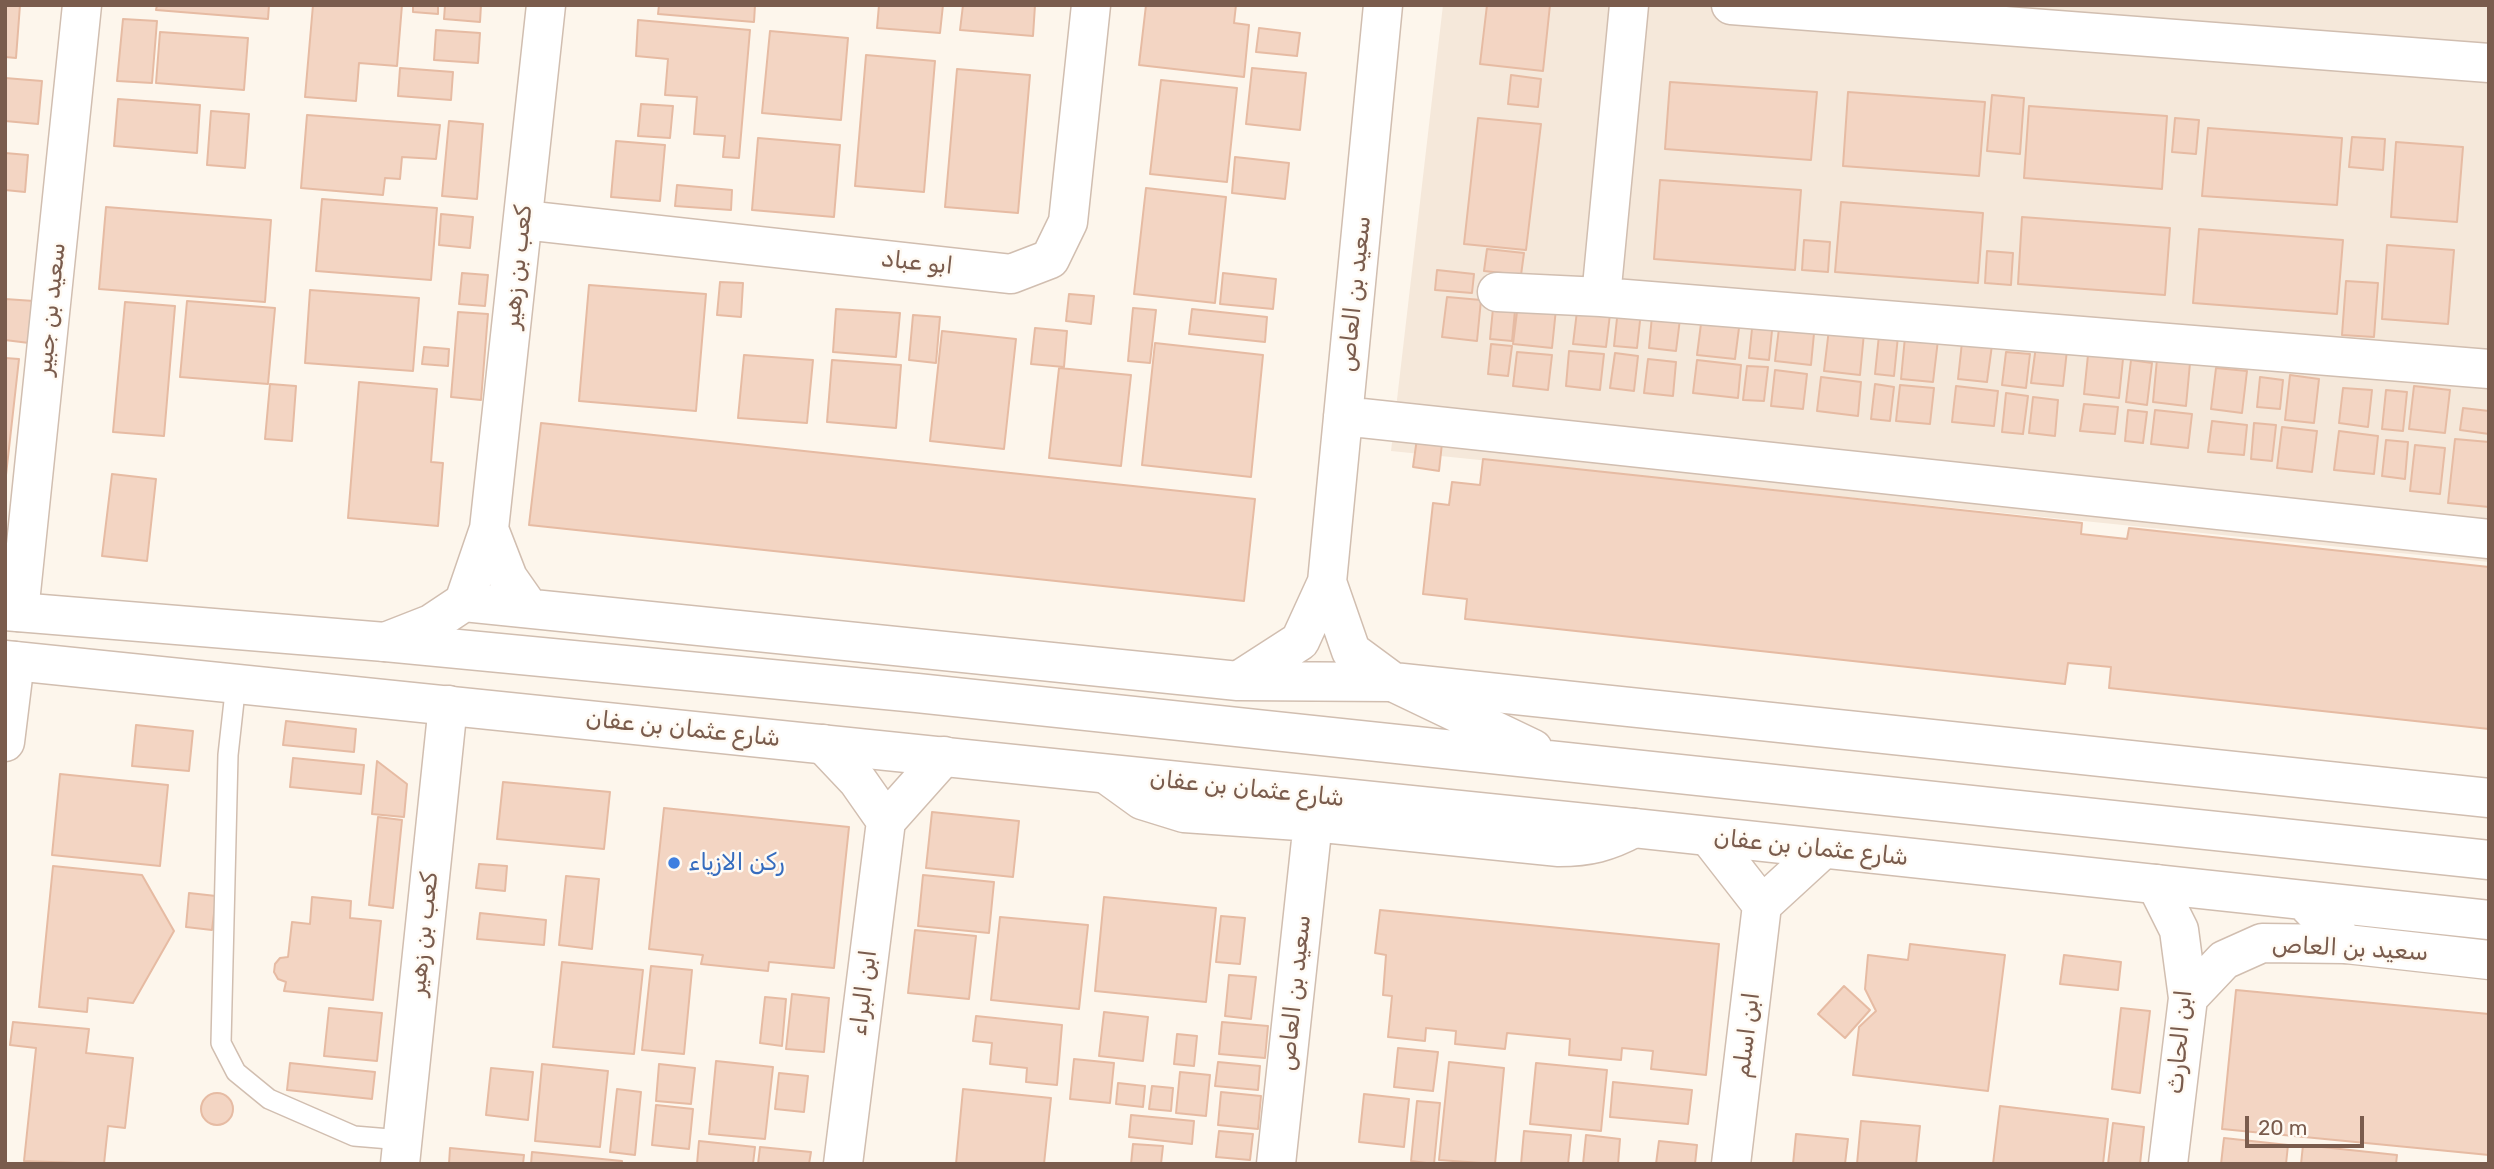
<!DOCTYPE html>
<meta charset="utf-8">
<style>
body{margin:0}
#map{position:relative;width:2494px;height:1169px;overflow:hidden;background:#fdf6ec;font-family:Rubik,sans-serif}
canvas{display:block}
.frame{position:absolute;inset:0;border:7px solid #7a5c4d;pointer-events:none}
.scale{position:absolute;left:2245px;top:1116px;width:119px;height:32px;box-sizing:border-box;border:4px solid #7a5c4d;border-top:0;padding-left:9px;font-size:21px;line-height:24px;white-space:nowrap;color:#7a5c4d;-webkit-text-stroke:5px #fffaf3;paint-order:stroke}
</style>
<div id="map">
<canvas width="2494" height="1169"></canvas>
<div class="frame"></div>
<div class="scale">20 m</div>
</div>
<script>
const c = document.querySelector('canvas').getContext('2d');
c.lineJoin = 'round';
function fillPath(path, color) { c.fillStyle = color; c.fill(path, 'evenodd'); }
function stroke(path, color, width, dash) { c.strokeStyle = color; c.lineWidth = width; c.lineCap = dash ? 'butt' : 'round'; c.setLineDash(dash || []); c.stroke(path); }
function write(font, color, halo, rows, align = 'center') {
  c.font = font + ' Rubik,Cairo,sans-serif'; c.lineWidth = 5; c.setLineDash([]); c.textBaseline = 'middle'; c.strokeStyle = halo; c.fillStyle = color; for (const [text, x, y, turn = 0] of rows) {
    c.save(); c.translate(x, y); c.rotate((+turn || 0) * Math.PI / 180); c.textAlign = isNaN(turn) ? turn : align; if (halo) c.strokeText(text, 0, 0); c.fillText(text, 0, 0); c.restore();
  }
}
const residential = new Path2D(`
 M1443,5H2489V562L1391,451Z`);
const building = new Path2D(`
 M5,5H20L16,58L5,57Z
 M157,5H269L268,19L156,10Z
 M313,5H402L397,66L359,63L356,101L305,97Z
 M413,5H438V14L413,12Z
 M445,5H481L480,22L444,19Z
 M659,5H755L754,22L658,14Z
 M879,5H943L940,33L877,28Z
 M963,5H1035L1033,36L960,30Z
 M1146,5H1236L1234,23L1249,25L1244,77L1139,65Z
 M1487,5H1550L1543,71L1480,64Z
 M123,19L157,21L152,83L117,81Z
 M638,20L750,30L739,158L723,157L725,136L694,134L697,97L665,95L668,59L636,56Z
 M1259,28L1300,33L1297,56L1256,52Z
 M436,30L480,33L478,63L434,60Z
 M770,31L848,38L841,120L762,113Z
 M160,32L248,38L244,90L156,83Z
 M866,55L935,61L924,192L855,186Z
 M400,68L453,72L451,100L398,96Z
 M1252,68L1306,73L1300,130L1246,124Z
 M957,69L1030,75L1018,213L945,207Z
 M1511,75L1541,79L1538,107L1508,104Z
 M5,78L42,81L38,124L5,121Z
 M1161,80L1237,88L1227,182L1150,174Z
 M1670,82L1817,92L1811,160L1665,149Z
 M1848,92L1985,102L1979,176L1843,166Z
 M1992,95L2024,98L2020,154L1987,151Z
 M118,99L200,105L197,153L114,146Z
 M641,104L673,106L670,138L638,136Z
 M2029,106L2167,116L2162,189L2024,178Z
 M211,111L249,114L245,168L207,165Z
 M307,115L440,125L436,159L402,157L400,179L385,178L383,195L301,188Z
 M1478,118L1541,124L1526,250L1464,244Z
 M2175,118L2199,120L2196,154L2172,152Z
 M449,121L483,124L477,199L442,196Z
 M2208,128L2342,138L2337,205L2202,196Z
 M2352,137L2385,139L2383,170L2349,167Z
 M758,138L840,145L834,217L752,210Z
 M616,141L665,145L660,201L611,197Z
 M2396,142L2463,147L2457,222L2391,217Z
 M5,153L28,155L25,192L5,190Z
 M1235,157L1289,163L1285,199L1232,193Z
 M1660,180L1801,190L1795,270L1654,259Z
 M677,185L732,190L731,210L675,206Z
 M1146,188L1226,197L1215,303L1134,294Z
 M322,199L437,208L431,280L316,271Z
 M1841,202L1983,213L1978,283L1835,272Z
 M106,207L271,220L265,302L99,289Z
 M441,214L473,217L470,248L439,245Z
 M2022,217L2170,228L2165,295L2018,284Z
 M2199,229L2343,240L2337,314L2193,303Z
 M1804,240L1830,242L1828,272L1802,270Z
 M2387,245L2454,250L2448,324L2382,319Z
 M1487,249L1524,253L1521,275L1484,271Z
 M1987,251L2013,253L2011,285L1985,283Z
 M1437,270L1474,274L1472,293L1435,290Z
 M462,273L488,275L485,306L459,304Z
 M1223,273L1276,279L1273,309L1220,304Z
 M2346,281L2378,283L2374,337L2342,335Z
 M720,282L743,283L741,317L717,315Z
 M589,285L706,294L696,411L579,401Z
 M310,290L419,298L413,371L305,363Z
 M1069,294L1094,296L1091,324L1066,321Z
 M1519,296L1557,299L1552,348L1513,344Z
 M1447,297L1481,300L1477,341L1442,337Z
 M1494,298L1516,300L1512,341L1490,339Z
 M5,299L34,301L29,343L5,340Z
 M187,301L275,308L268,384L180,377Z
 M125,302L175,306L164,436L113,432Z
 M1578,303L1611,306L1606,347L1573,344Z
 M1133,308L1156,310L1150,363L1128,361Z
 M836,309L900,313L896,357L833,352Z
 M1192,309L1267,317L1265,342L1189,334Z
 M1618,309L1641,312L1637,348L1614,346Z
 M458,312L488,314L481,400L451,397Z
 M913,315L940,317L936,363L909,360Z
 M1652,316L1680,319L1676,351L1649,348Z
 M1702,316L1740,320L1735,359L1697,355Z
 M1753,319L1773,321L1769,360L1749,358Z
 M1780,320L1815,323L1811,365L1775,361Z
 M1035,328L1067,331L1064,367L1031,364Z
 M1829,329L1864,333L1860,375L1824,371Z
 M942,331L1016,339L1004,449L930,441Z
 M1879,335L1898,336L1894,376L1875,374Z
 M1905,337L1938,340L1933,382L1901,379Z
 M1962,342L1992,345L1987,382L1958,379Z
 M1155,343L1263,355L1251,477L1142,465Z
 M1491,344L1512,346L1508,376L1488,374Z
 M2036,346L2067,350L2063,386L2031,383Z
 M424,347L449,349L448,366L422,364Z
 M1569,351L1604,354L1600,390L1566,386Z
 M1517,352L1552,355L1548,390L1513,386Z
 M2006,352L2030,354L2026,388L2002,385Z
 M1615,353L1638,356L1634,391L1610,388Z
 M744,355L813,360L807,423L738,418Z
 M2088,355L2123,359L2119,398L2084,394Z
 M5,358L19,359L6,475H5Z
 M1648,359L1676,362L1673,396L1644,393Z
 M2157,359L2190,363L2186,406L2153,402Z
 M832,360L901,365L896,428L827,422Z
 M1697,360L1741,365L1738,398L1693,393Z
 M2131,360L2152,363L2147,405L2126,402Z
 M1747,366L1768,367L1764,401L1743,400Z
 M1059,368L1131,375L1121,466L1049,458Z
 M2216,368L2247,371L2242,413L2211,409Z
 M1775,370L1807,374L1803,409L1771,406Z
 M2290,375L2319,379L2314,423L2285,420Z
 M1821,377L1861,382L1858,416L1817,411Z
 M2260,377L2283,380L2280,409L2257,407Z
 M359,382L437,389L431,462L443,463L438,526L348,518Z
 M270,384L296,386L292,441L265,439Z
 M1875,384L1894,387L1890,421L1871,419Z
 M1900,385L1934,388L1930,424L1896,421Z
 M1956,386L1998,391L1994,426L1952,422Z
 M2414,386L2450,390L2445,433L2409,429Z
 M2343,388L2372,390L2368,427L2339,423Z
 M2386,390L2407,392L2403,431L2382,429Z
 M2006,393L2028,396L2023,434L2002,432Z
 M2033,397L2058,400L2055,436L2029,433Z
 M2084,404L2118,407L2115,434L2080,431Z
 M2463,408L2489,411V434L2460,430Z
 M2128,410L2147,412L2143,443L2125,441Z
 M2155,410L2192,414L2188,448L2151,444Z
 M2212,421L2247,425L2244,455L2208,452Z
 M541,423L1255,499L1244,601L529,525Z
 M2254,423L2276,425L2272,461L2251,459Z
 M2282,427L2317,431L2312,472L2277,468Z
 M1418,431L1443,434L1439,471L1413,467Z
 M2339,431L2378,436L2374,474L2334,470Z
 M2455,439L2489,442V507L2448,503Z
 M2386,440L2408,442L2405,479L2382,476Z
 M2415,445L2445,448L2440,494L2410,491Z
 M1483,459L2082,523L2081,534L2127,539L2129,528L2489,567V729L2109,688L2111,667L2068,663L2065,684L1465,619L1467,599L1423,594L1433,503L1449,505L1452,482L1480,485Z
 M112,474L156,479L147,561L102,556Z
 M286,721L356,729L354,752L283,745Z
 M136,725L193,731L189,771L132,766Z
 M293,758L364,765L361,794L290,787Z
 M377,761L407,784L404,817L372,814Z
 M60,774L168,785L160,866L52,855Z
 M503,782L610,792L604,849L497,839Z
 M664,808L849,827L834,968L769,962L768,971L701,964L703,955L649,949Z
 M932,812L1019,821L1013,877L926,868Z
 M378,817L402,820L393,908L369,905Z
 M479,864L507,866L505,891L476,888Z
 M53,866L142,875L174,931L133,1003L88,998L87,1012L39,1007Z
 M923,875L994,882L989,933L918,926Z
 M566,876L599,879L592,949L559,945Z
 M189,893L216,896L212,930L186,927Z
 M312,897L351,901L350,918L381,921L373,1000L284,991L286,982L278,979L274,972L275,964L280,958L288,957L292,922L310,924Z
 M1104,897L1216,908L1206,1002L1095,991Z
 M1380,910L1719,944L1706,1075L1651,1069L1653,1051L1622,1048L1621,1060L1569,1055L1570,1039L1507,1033L1505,1049L1455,1044L1456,1031L1426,1028L1425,1041L1388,1037L1392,996L1383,995L1386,955L1375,953Z
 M480,913L546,920L544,945L477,939Z
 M1221,916L1245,918L1240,964L1216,962Z
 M1000,917L1088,925L1079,1009L991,1000Z
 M915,930L976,936L969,999L908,993Z
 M1910,944L2005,955L1988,1091L1853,1075L1859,1027L1876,1011L1865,989L1868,955L1908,960Z
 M2064,955L2121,962L2118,990L2060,984Z
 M562,962L643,970L634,1054L553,1047Z
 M651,966L692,970L684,1054L642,1050Z
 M1229,975L1256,977L1251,1019L1225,1016Z
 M1844,986L1870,1010L1845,1038L1818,1014Z
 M2236,990L2489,1014V1155L2222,1129Z
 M792,994L829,998L824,1052L786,1049Z
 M765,997L786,999L782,1046L760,1043Z
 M329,1008L382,1013L377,1061L324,1056Z
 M2121,1008L2150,1011L2140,1093L2112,1089Z
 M1104,1012L1148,1017L1143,1061L1099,1056Z
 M976,1016L1062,1025L1057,1085L1026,1082L1027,1068L990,1064L992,1043L973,1041Z
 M13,1022L89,1029L86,1053L133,1058L125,1128L108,1126L104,1164L24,1161L36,1048L10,1045Z
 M1222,1022L1268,1026L1265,1058L1219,1054Z
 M1177,1034L1197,1036L1194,1066L1174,1064Z
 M1398,1048L1438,1052L1433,1091L1394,1087Z
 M1074,1059L1114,1063L1110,1103L1070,1099Z
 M716,1061L773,1067L765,1139L709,1134Z
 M1218,1062L1260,1066L1258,1090L1215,1086Z
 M1449,1062L1504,1068L1495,1164L1439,1160Z
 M290,1063L375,1072L372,1099L287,1090Z
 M1536,1063L1607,1070L1601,1131L1530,1124Z
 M542,1064L608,1071L600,1147L535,1141Z
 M659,1064L695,1068L691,1104L656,1101Z
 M491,1068L533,1072L528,1120L486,1115Z
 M1180,1072L1210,1075L1206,1116L1176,1113Z
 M779,1073L808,1076L804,1112L775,1109Z
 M1613,1082L1692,1090L1688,1124L1610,1117Z
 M1118,1083L1145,1086L1143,1107L1116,1104Z
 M1152,1086L1173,1088L1171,1111L1149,1109Z
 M617,1089L641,1092L635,1155L610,1152Z
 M963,1089L1051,1098L1044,1164H956Z
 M1221,1092L1261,1096L1258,1129L1218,1125Z
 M201 1109a16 16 0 1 1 32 0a16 16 0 1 1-32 0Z
 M1364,1094L1409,1099L1404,1147L1359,1142Z
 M1417,1101L1440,1103L1434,1164L1411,1161Z
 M656,1105L693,1109L689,1149L652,1145Z
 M2000,1106L2108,1119L2103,1164H1993Z
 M1131,1115L1194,1121L1192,1144L1129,1137Z
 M1861,1121L1920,1126L1916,1164H1857Z
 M2113,1123L2144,1127L2140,1164H2108Z
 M1219,1131L1253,1134L1250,1160L1216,1157Z
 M1524,1131L1571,1135L1568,1164H1521Z
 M1796,1134L1848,1139L1845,1164H1793Z
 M1586,1135L1620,1139L1618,1164H1583Z
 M2224,1138L2288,1145L2286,1164H2221Z
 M699,1141L755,1147L753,1164H697Z
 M1659,1141L1697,1145L1695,1164H1656Z
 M1133,1144L1163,1146L1161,1164H1131Z
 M2303,1145L2397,1155L2396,1164H2301Z
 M760,1147L811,1152L809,1164H758Z
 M450,1148L524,1155L523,1164H449Z
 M532,1152L622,1161V1164H531Z`);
const service = new Path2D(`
 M236,683L228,755L221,1043L236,1072L269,1099L354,1136L402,1140`);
const minor = new Path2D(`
 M1731,5L2489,63
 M524,220L1011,274L1050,259L1068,222L1091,5
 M1497,292L1601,297L2489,369
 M1601,297L1629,5
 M1343,416L2489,539
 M489,529L508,578L529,608
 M1327,582L1351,651L1393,682
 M464,602L1238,681L1393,682L2489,798
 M19,612L82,5
 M385,642L431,624L464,602L489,529L546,5
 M1238,681L1300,641L1327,582L1383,5
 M5,742L15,661
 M823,744L858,781L886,821
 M1106,774L1142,800L1184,813L1313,822L1559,847C1588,847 1608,842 1634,828
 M1709,837L1762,905
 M2156,884L2179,930L2188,998L2168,1164
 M2188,998L2224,960L2262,943L2346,944L2489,960
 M400,1164L448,705
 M843,1164L886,821L944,756
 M1276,1164L1313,822
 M1731,1164L1762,905L1823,849`);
const tertiary = new Path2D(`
 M5,611L385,642L917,693L2489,860
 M5,660L1634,828L2489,920
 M1393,682L1533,749
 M2303,900L2346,944`);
const markers = [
 [674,863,7,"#3f7fe0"]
];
const streetNames = [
 ["ابو عباد",917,263,6],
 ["كعب بن زهير",518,267,-84],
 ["سعيد بن العاص",1355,294,-84],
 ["سعيد بن جبير",51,309,-84],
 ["شارع عثمان بن عفان",683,729,6],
 ["شارع عثمان بن عفان",1247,789,6],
 ["شارع عثمان بن عفان",1811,848,6],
 ["كعب بن زهير",424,934,-84],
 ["سعيد بن العاص",2350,949,3],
 ["ابن البراء",864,993,-83],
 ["سعيد بن العاص",1295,993,-84],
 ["ابن اسلم",1747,1035,-83],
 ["ابن الحارث",2180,1042,-85]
];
const shopNames = [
 ["ركن الازياء",688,863]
];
fillPath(residential, '#f5e8da');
fillPath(building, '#f3d5c3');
stroke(building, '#e6bba3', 2);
stroke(service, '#d1beb0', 22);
stroke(minor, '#d1beb0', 41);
stroke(tertiary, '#d1beb0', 41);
stroke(service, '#fff', 19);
stroke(minor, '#fff', 38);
stroke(tertiary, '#fff', 38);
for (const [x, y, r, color] of markers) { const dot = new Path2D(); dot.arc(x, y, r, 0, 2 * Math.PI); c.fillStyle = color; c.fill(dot); stroke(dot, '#fffaf3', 2.5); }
write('24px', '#7a5c4d', '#fffaf3', streetNames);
write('24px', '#366cbe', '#fffaf3', shopNames, 'left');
</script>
